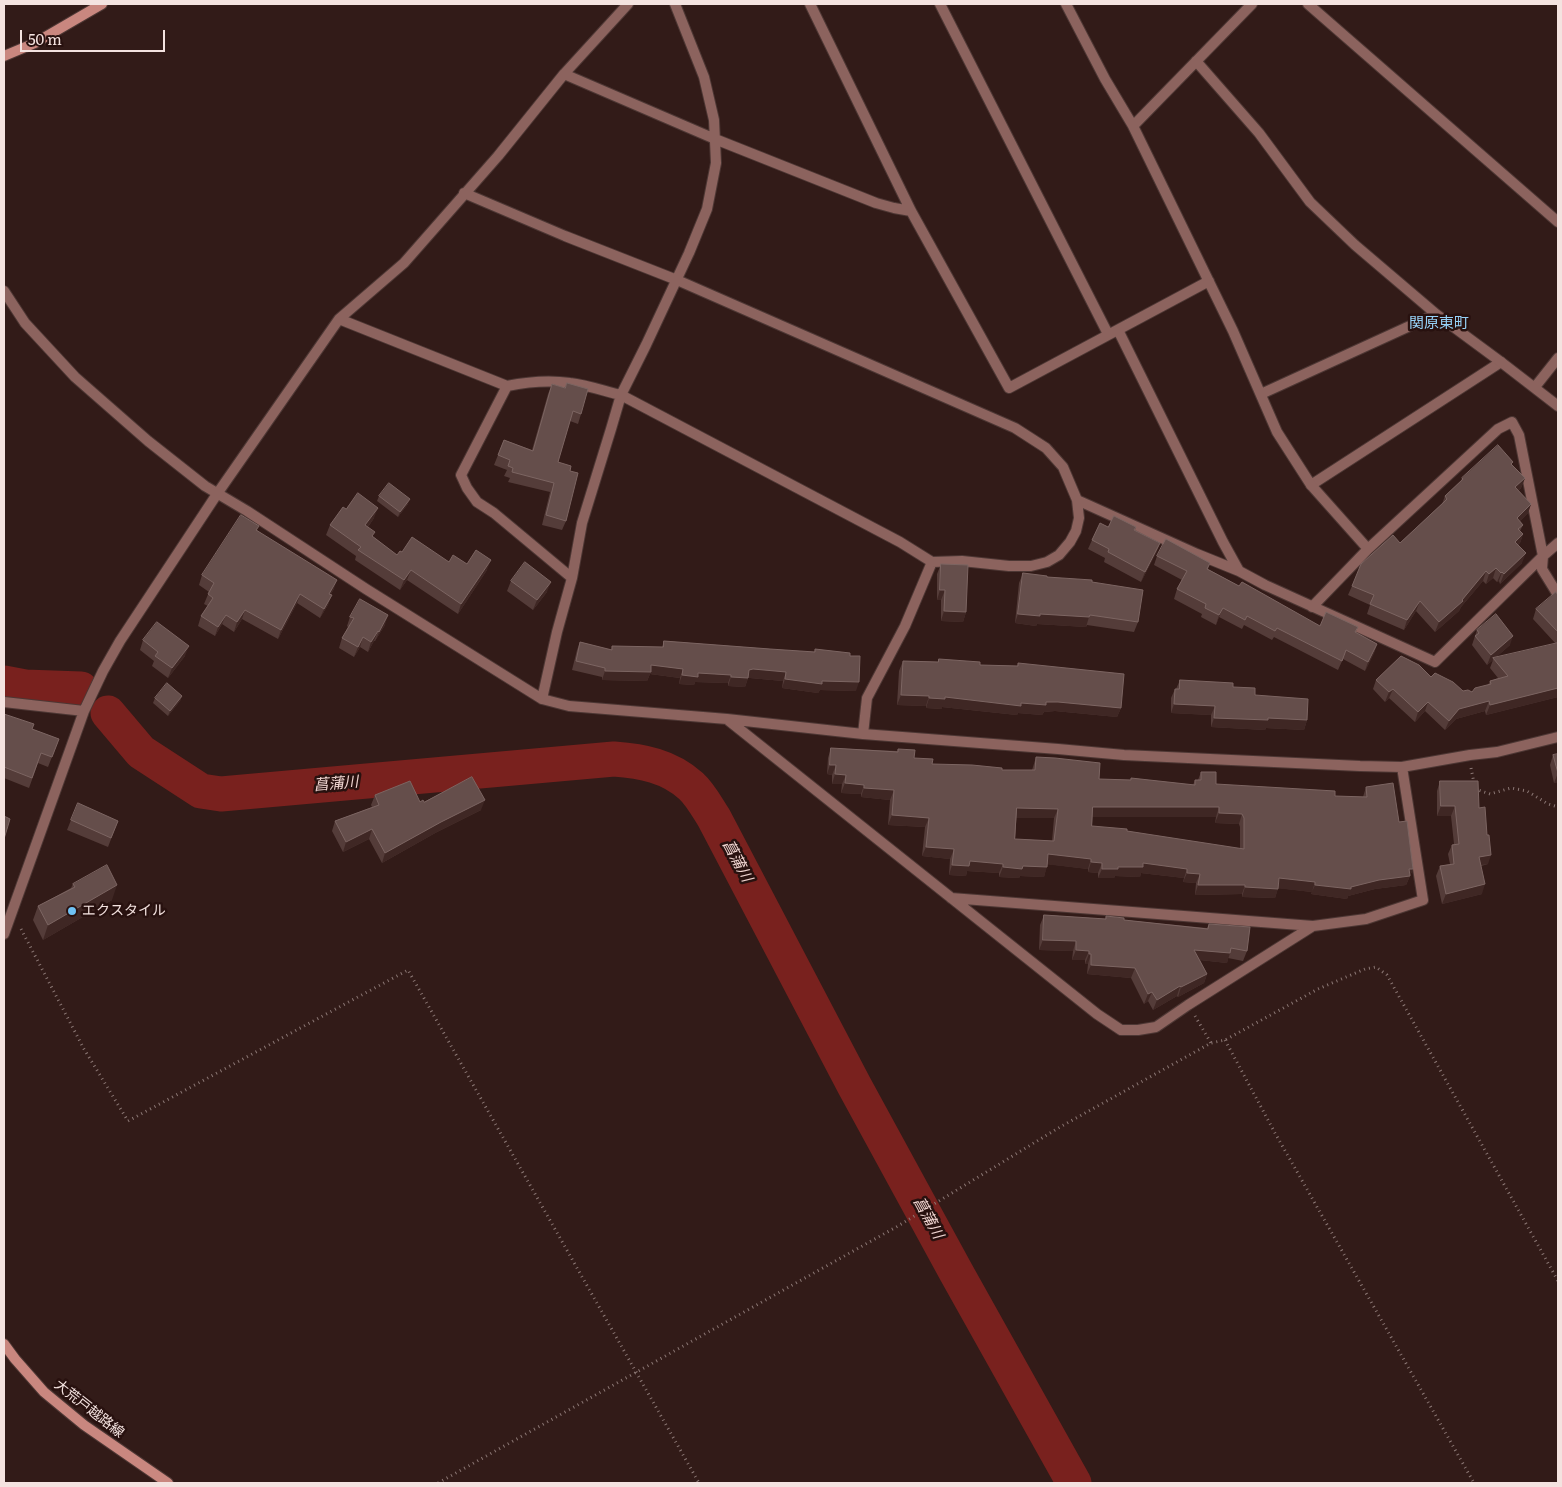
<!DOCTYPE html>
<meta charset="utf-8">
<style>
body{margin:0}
#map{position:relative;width:1562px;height:1487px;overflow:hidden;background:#321b18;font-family:Literata,serif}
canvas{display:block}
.frame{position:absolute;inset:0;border:5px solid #f4e3e0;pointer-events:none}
.scale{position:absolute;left:20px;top:30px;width:145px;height:22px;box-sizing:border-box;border:2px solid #f4e3e0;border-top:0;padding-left:6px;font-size:15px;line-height:18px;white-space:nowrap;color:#f4e3e0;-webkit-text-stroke:4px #28110f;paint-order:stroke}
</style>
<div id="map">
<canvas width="1562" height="1487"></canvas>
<div class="frame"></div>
<div class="scale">50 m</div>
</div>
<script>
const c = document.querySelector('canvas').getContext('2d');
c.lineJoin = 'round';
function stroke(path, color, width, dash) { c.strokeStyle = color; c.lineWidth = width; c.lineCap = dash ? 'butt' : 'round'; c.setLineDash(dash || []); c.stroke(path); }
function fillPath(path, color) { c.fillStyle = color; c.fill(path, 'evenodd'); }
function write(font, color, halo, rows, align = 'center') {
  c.font = font + ' Literata,"Noto Sans JP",serif'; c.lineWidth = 5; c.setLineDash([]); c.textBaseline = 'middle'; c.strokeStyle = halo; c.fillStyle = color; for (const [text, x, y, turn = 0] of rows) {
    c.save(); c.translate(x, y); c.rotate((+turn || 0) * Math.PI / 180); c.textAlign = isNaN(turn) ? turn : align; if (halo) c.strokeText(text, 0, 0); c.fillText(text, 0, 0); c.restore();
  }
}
const river = new Path2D(`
 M4,683L25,687L81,689
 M108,713L141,752L201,791L221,794L614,759C642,761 669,766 691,786C700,794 707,807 714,818L854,1085L956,1272L1074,1483`);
const path = new Path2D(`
 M1471,768L1474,783L1478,790L1490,794L1511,788L1527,791L1548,804L1558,807
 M21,929L84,1049L128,1121L408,970L699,1483
 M1195,1016L1211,1043
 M1225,1040L1275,1133L1474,1483
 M438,1483L898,1226L1060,1127L1211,1043L1225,1040L1318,989L1365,969L1376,967L1387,975L1558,1281`);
const service = new Path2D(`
 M1311,485L1501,362`);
const minor = new Path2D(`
 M810,4L911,211L1009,388L1209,281
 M940,4L1108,334
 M1066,4L1105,79L1133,126
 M1252,4L1133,126L1233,331L1277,432L1311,485L1368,549
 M1308,4L1558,222
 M1196,61L1259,133L1310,202L1355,245L1436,314L1501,362L1558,406
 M564,74L715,139L876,203L894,208L911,211
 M4,291L25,323L75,377L148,441L205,486L247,511L366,589L542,699L569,706L727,719L863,734L1058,749L1124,755L1360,766L1402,767L1470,755L1497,752L1558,737
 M339,319L507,386C527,382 549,380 570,383C587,385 604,391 621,395L900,542L932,562L962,561L1009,566H1031L1047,562L1059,555L1070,542L1076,531L1079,518L1077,500L1063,467L1046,448L1015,428L677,280L565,236L464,193
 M1118,330L1223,542L1239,571L1265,585L1435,662L1543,556L1558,543
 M507,386L461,475L467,488L477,502L494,513L572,578
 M1535,387L1558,358
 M1261,394L1436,314
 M1077,500L1197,554L1239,571
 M1312,607L1368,549L1498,429L1512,422L1519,435L1543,556L1542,569L1558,595
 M542,699L557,632L572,578L582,523L611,429L621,395L646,345L689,253L707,209L716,163L714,120L704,77L675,4
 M4,702L84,711
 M728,720L1097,1014L1121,1030H1138L1156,1027L1188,1005L1313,926
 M863,734L867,698L905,626L932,562
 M951,898L1313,926L1366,919L1423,900L1402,767
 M4,934L84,711L103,671L120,641L217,494L339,319L404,263L498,156L564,74L628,4`);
const secondary = new Path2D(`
 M4,56L35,43L102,4
 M4,1344L15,1359L44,1392L84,1425L168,1483`);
const wall = new Path2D(`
 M567,383L581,414L578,424L570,421L558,462L570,471L566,521L562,530L542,525L550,492L508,482L510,478L504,476L507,470L494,465L504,440L532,450L548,394L552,384L565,388Z
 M1512,465L1525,478L1521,488L1518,491L1531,504L1528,513L1520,521L1523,525L1520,531L1523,534L1520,543L1518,545L1522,563L1500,584L1499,581L1497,582L1493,578L1486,584L1483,581L1461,607L1459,611L1435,632L1416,611L1404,630L1367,614L1370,605L1348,595L1352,586L1400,543L1442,504L1445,496L1461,481L1462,478Z
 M379,496L408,504L398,517L377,501Z
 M346,509L374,518L368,527L373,537L397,555L402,552L449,562L467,564L487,570L458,614L407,580L400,590L355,560L356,556L326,535L330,525Z
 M259,526L257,530L334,589L330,595L328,605L320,618L297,603L278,639L242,619L234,632L222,624L215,636L198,626L201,616L208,606L204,604L209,592L199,585L202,575Z
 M1108,527H1136L1135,530L1160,543L1156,553L1141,582L1104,562L1105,558L1088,549L1092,540Z
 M1157,556L1210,563L1208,569L1239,586L1320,626L1358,627L1355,633L1377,644L1374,653L1365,671L1343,659L1338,670L1274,637L1272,640L1244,625L1242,629L1219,617L1216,625L1201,617L1202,614L1174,599L1177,589L1182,580L1154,565Z
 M941,564L966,612L963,622L941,621V600H937V574Z
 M1023,573L1047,577L1092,582L1138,622L1134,632L1087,625L1086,627L1037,624L1036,626L1015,623L1019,583Z
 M511,581L547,592L533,610L507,591Z
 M1558,595V697L1486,715L1485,711L1456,719L1445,730L1425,711L1415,722L1389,698L1385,702L1373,689L1376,680L1431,677L1463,691L1472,692L1488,685L1490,681L1498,678L1490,668L1493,660L1487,665L1472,645L1477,630L1510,645L1495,658L1556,644L1533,619L1536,609Z
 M350,617L385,625L375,641H374L368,652L360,647L354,657L339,648L342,638L348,627L347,626Z
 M143,640L185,656L168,678L152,666L154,661L140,650Z
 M664,641L770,649L814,652L815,649L850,656L856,691L820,690L818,693L782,688L783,681L750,678H748L745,687L728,686V683L695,682L694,685L679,684L680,678L650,674L647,681L602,680V677L572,670L577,650L580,642L611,650L612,646L662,647Z
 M939,659L980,665L1017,666L1018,663L1121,708L1117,717L1055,711L1044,712L1042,715L1018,713L1017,715L942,707V709L926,708V706L897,705L899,671L903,661L938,662Z
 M1180,680L1233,687L1255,695L1307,720L1304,730L1266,728L1265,730L1211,727V715L1171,713V698L1175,689H1176Z
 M182,696L180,701L168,716L153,703L155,698Z
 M4,714L32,729L59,739L48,767L38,763L29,788L4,778Z
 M831,748L897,751L898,749L914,758L932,764L1002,770H1032L1033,767L1036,757L1099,779L1130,780L1131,778L1193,785L1195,780H1198L1201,772L1216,784L1335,796L1363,797L1366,787L1399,822L1413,869L1406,885L1375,889L1348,896L1347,899L1311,894L1312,892L1278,888L1275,898L1242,897V894L1195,895L1196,883L1183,882L1184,878L1141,873L1140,877L1115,876L1114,878H1098V873L1088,872V869L1047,864L1044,877L1020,876L1019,878L999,877V873L967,871L966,876L949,875L950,859L922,856L925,827L888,825L890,800L861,797V794L841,793L842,784H832V775L827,774L828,758ZM1092,817H1216L1215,823L1239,824L1240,827V849L1092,826ZM1016,818H1054L1052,841L1015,839Z
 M1558,754V782L1554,783L1550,765L1553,755Z
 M1440,781L1479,808L1488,864L1481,866L1482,894L1442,904L1436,876L1440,866L1450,864L1448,854L1452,845L1454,844L1451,816H1437V791Z
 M375,795L420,802H424L481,810L437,832L382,863L369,839L343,852L332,831L335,821L372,807L371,805Z
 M71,820L118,821L108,847L67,830Z
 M73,884L112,900L43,940L33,920L38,906L71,888Z
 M1044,915L1105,919L1106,916L1124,920L1207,928L1209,924L1247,951L1243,961L1228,958L1227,963L1200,960L1207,974L1204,983L1178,997L1177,996L1153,1010L1148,1001L1144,1004L1131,978L1087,974L1088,964H1085V960H1072L1073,951L1039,950L1040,925Z`);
const shadedWall = new Path2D(`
 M1525,478L1521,488L1511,497L1515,487Z
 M410,499L408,504L398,517L400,512Z
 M1531,504L1528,513L1513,528L1517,518Z
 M378,508L374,518L362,535L365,525Z
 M1523,534L1520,543L1512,551L1515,542Z
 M1160,543L1156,553L1141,582L1145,572Z
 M1526,553L1522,563L1500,584L1504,574Z
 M491,560L487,570L458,614L461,604Z
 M1496,568L1493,578L1486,584L1489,574Z
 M411,570L407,580L400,590L404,580Z
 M1486,571L1483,581L1461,607L1459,611L1435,632L1439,622L1462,600Z
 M1502,572L1499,581L1497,582L1501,573Z
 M337,580L334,589L325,603L329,594Z
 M551,582L547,592L533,610L537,600Z
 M940,590H945L941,600H937Z
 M300,594L297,603L278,639L281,630Z
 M332,595L328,605L320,618L324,609Z
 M1420,601L1416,611L1404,630L1407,620Z
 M1223,608L1219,617L1216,625L1219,615Z
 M245,610L242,619L234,632L237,622Z
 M944,611L966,612L963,622L941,621Z
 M1018,614H1040L1089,617L1086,627L1037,624L1036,626L1015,623Z
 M226,615L222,624L215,636L218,627Z
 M388,615L385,625L375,641L379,632Z
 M378,631L374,641L368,652L371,642Z
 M1513,636L1510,645L1494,659L1493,658V660L1487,665L1491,655Z
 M363,637L360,647L354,657L358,647Z
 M1377,644L1374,653L1365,671L1368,662Z
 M189,646L185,656L168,678L172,668Z
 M651,665L683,669L680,678L650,674L647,681L602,680L605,671Z
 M753,669L786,672L783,681L750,678H748L745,687L728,686L731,677L749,670Z
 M698,673L731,675L728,683L695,682L694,685L679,684L682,675Z
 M785,679L822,681L859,682L856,691L820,690L818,693L782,688Z
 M1558,688V697L1486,715L1490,705Z
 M1393,689L1389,698L1385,702L1389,692Z
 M901,695L929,696L926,706L897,705Z
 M182,696L180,701L168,716L170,711Z
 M945,697L1021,703L1058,702L1121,708L1117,717L1055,711L1044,712L1042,715L1018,713L1017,715L942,707V709L926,708L929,698Z
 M1489,701L1485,711L1456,719L1445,730L1449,721L1459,709Z
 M1428,702L1425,711L1415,722L1418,712Z
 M1174,704L1215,706L1211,715L1171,713Z
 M1214,718H1268L1307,720L1304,730L1266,728L1265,730L1211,727Z
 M830,765H836L832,775L827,774Z
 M1558,773V782L1554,783Z
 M835,774L846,775L842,784H832Z
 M845,783L864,785L861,794L841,793Z
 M864,788L894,790L890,800L861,797Z
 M485,800L481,810L437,832L382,863L385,853L441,822Z
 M1441,806H1455L1451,816H1437Z
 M1093,807H1219L1216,817H1089Z
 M1017,808L1058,809L1054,818H1013Z
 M1219,813L1242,814L1239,824L1215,823Z
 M892,815L929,818L925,827L888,825Z
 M372,829L369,839L343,852L346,842Z
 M926,847L954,849L950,859L922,856Z
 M1048,854L1091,859L1088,869L1044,864Z
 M1491,855L1488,864L1475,866L1479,857Z
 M970,861L1003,864L999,873L967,871L966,876L949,875L952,865Z
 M1091,862L1102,863L1098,873L1088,872Z
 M1143,863L1187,869L1184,878L1141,873L1140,877L1115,876L1114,878H1098L1102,869Z
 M1023,866L1047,867L1044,877L1020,876L1019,878L999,877L1003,867Z
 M1413,869L1406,885L1375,889L1348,896L1347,899L1311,894L1315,885Z
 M1187,873L1200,874L1196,883L1183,882Z
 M1279,878L1315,882L1312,892L1275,888Z
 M1485,884L1482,894L1442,904L1446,894Z
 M117,885L112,900L43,940L48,925Z
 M1198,885H1245L1242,894L1195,895Z
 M1245,887L1278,889L1275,898L1242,897Z
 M1043,940L1076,941L1073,951L1039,950Z
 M1076,950L1089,951L1085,960H1072Z
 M1194,950L1230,953L1227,963L1191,959Z
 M1089,954H1091L1088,964H1085Z
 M1091,965L1135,968L1131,978L1087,974Z
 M1207,974L1204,983L1178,997L1181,987Z
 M1180,986L1177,996L1153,1010L1157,1000Z
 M1152,992L1148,1001L1144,1004L1148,994Z`);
const building = new Path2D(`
 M567,383L588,389L581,414L573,411L558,462L571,466L570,471L578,473L566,521L546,515L554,483L512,472L513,468L508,466L510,460L498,455L504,440L533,451L552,384L565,388Z
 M1498,445L1513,462L1511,464L1525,478L1515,487L1531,504L1517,518L1523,525L1518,529L1523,534L1515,542L1526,553L1504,574L1502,572L1501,573L1496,568L1489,574L1486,571L1462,600L1463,601L1439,622L1420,601L1407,620L1370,604L1374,595L1352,586L1361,564L1393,535L1400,543L1444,502L1447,499L1445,496L1463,479L1462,478Z
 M389,483L410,499L400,512L379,496Z
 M358,493L378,508L365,525L375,532L372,536L397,555L400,551L402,552L412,537L449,562L453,555L467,564L476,550L491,560L461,604L411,570L404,580L358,550L361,547L330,525L343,507L346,509Z
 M241,515L259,526L256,530L337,580L329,594L332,595L324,609L300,594L281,630L245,610L237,622L226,615L218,627L201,616L213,598L208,594L214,583L202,575Z
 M1114,516L1136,527L1134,530L1160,543L1145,572L1108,552L1109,549L1092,540L1100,523L1108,527Z
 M1166,539L1210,563L1207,569L1239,586L1242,582L1320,626L1326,612L1358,627L1355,632L1377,644L1368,662L1346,650L1342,661L1277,628L1275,631L1247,616L1245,620L1223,608L1219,615L1205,608L1206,604L1177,589L1187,571L1157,556Z
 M525,562L551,582L537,600L511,581Z
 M941,564L968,565L966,612L944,611L945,590H940Z
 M1023,573L1047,576V577L1092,580V582L1143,590L1138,622L1090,615L1089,617L1040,614V616L1018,614Z
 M1556,592L1558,595V632L1536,609Z
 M360,599L388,615L379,632L378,631L371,642L363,637L358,647L342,638L354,618L350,617Z
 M1496,614L1513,636L1491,655L1475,636L1479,633L1477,630Z
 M157,622L189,646L172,668L155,656L158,652L143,640Z
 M664,641L770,649L815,652V649L850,653V656H860L859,682L822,681V684L785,679L786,672L753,669L749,670L748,678L731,677V675L698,673V677L682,675L683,669L651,665V672L605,671V668L576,661L580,642L612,650V646L663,647Z
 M1558,643V688L1490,705L1489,701L1459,709L1449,721L1428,702L1418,712L1393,689L1389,692L1376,680L1401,656L1419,665L1431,677L1435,673L1453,682L1463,691L1468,690L1472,692L1475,688L1491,684L1490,681L1508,676L1493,658Z
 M939,659L980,662V665L1018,666V663L1124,674L1121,708L1058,702H1046V705L1021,703V706L945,697V699L929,698V696L901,695L903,661L938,662Z
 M1180,680L1233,683V687L1255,688V695L1308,699L1307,720L1268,718V720L1214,718L1215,706L1174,704L1175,689H1179Z
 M167,683L182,696L170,711L155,698Z
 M4,714L34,724L32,729L59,739L52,757L41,753L32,778L4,767Z
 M831,748L898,752V749L915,750L914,758L933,759L932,764L972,765L1002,768V770H1035L1036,757L1055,758L1100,763L1099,779L1131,780V778L1195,785V780H1201V772H1216V784L1335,791V796L1367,797L1366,787L1393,783L1399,822L1407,821L1413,869H1409L1410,876L1379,880L1351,887V889L1315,885V882L1279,878L1278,889L1245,887V885H1198L1200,874L1187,873V869L1143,863V867H1118V869H1102V863L1091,862V859L1048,854L1047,867L1023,866L1022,869L1003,867V864L970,861L969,866L952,865L954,849L926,847L929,818L892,815L894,790L864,788V785L845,783L846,775L835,774L836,765H830ZM1093,807H1219V813L1242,814L1244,818V849L1127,831V829L1092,826ZM1017,808L1058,809L1054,841L1015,839Z
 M1558,754V773L1553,755Z
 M472,777L485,800L441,822L385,853L372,829L346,842L335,821L379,805L375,795L410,781L420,802L423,800L424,802Z
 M1440,781H1478L1479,808L1485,807L1487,835H1489L1491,855L1479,857L1485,884L1446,894L1440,866L1454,864L1452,845L1459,844L1455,806H1441Z
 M78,803L118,821L111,838L71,820Z
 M4,816L10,819L4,839Z
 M107,865L117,885L48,925L38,906L75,887L73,884Z
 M1044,915L1106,919V916L1124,918V920L1208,929L1209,924L1250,927L1247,951L1231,948L1230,953L1194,950L1207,974L1181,987L1180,986L1157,1000L1152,992L1148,994L1135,968L1091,965V954H1089V951L1076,950V941L1043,940Z`);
const markers = [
 [72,911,5,"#6fc2f4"]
];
const poiNames = [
 ["エクスタイル",82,911]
];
const streetNames = [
 ["大荒戸越路線",89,1409,38]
];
const neighbourhoodNames = [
 ["関原東町",1439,324]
];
const waterNames = [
 ["菖蒲川",336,784,-5],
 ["菖蒲川",737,861,62],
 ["菖蒲川",928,1218,61]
];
stroke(river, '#79211e', 35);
stroke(service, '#4d3734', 12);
stroke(minor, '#4d3734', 12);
stroke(secondary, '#4d3734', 12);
stroke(path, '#8c7875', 3, [1, 4]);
stroke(service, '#8c635e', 10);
stroke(minor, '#8c635e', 10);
stroke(secondary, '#c9877f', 10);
fillPath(wall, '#543c39');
fillPath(shadedWall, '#3f2724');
fillPath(building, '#654e4b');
stroke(building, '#7c6562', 1);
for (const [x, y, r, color] of markers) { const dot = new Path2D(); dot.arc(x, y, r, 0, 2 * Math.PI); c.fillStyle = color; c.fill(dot); stroke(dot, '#28110f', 2); }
write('14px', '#f4e3e0', '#28110f', poiNames, 'left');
write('14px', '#f4e3e0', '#28110f', streetNames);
write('15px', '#96d1f7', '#28110f', neighbourhoodNames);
write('italic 15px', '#f0d5d1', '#28110f', waterNames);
</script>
